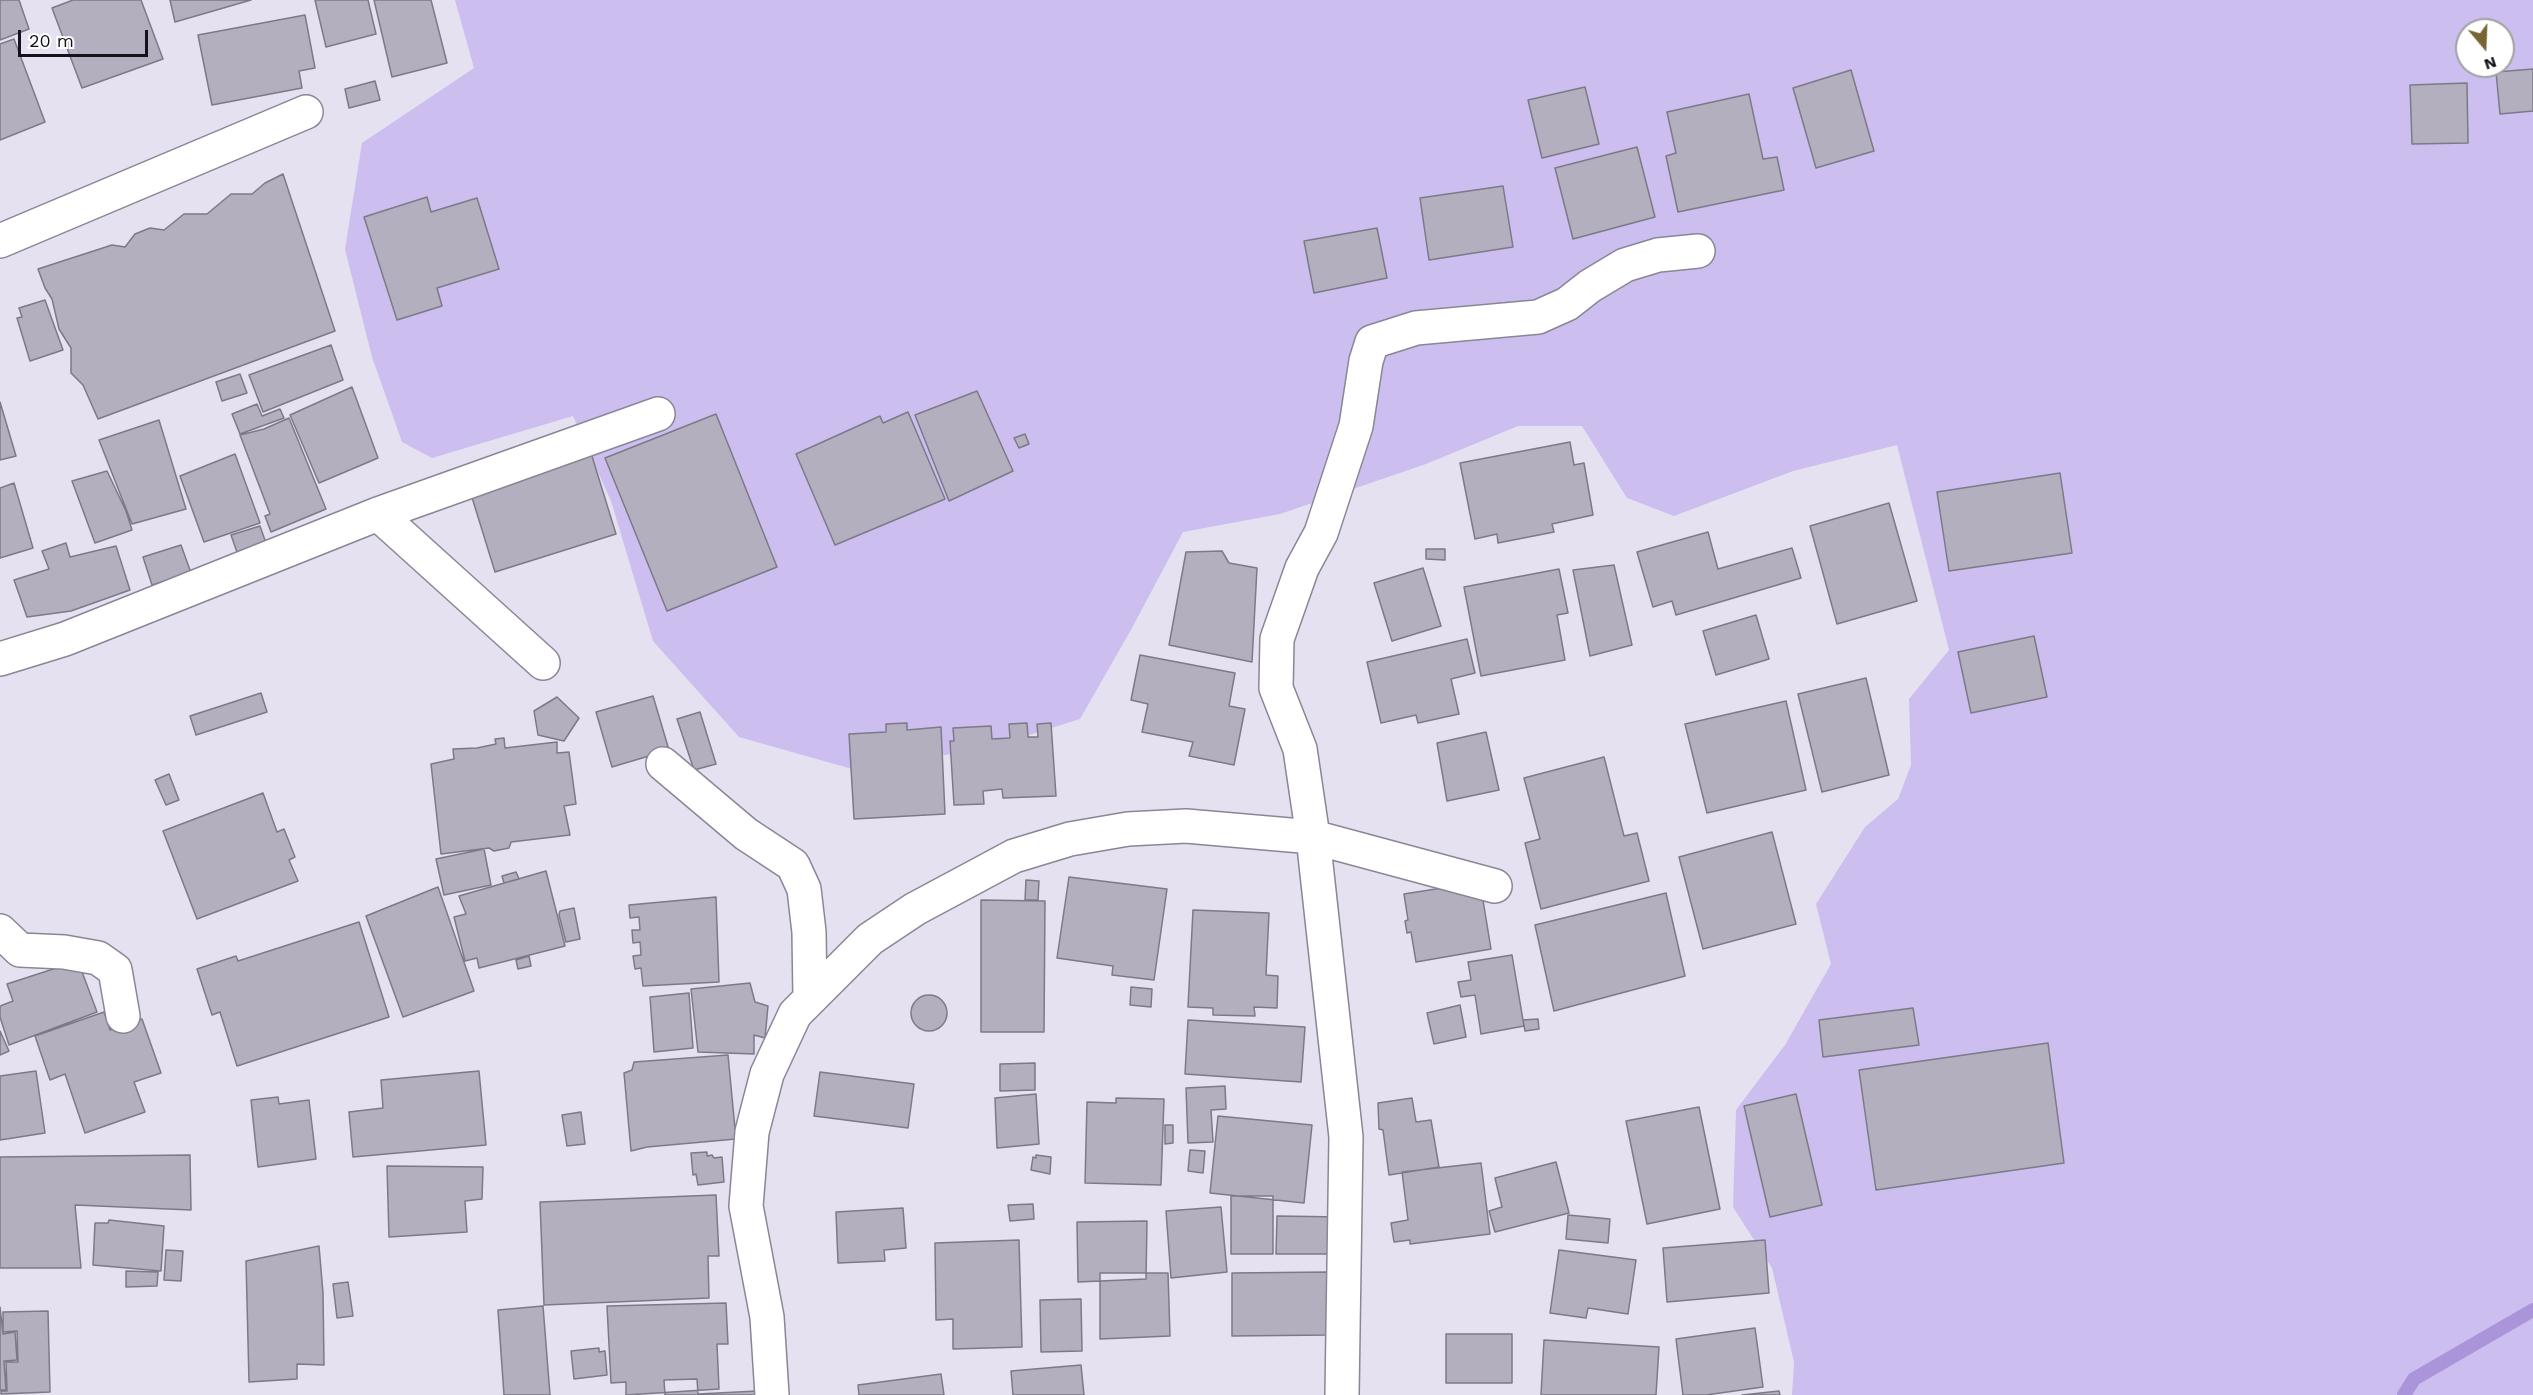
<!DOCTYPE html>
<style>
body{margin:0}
#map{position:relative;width:2533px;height:1395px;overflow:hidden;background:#e5e1f1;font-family:"Work Sans",sans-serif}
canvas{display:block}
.north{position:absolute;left:2455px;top:18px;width:60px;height:60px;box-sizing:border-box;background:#fff;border:2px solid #a1a1a3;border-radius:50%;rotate:161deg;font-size:16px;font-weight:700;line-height:24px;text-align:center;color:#151319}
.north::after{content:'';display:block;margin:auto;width:21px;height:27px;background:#786534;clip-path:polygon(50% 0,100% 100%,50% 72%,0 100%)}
.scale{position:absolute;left:18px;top:30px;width:130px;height:27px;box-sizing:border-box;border:3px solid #151319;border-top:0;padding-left:8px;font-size:18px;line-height:21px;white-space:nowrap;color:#151319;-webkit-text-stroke:4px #fff;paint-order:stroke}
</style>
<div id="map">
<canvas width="2533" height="1395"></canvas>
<div class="north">N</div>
<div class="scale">20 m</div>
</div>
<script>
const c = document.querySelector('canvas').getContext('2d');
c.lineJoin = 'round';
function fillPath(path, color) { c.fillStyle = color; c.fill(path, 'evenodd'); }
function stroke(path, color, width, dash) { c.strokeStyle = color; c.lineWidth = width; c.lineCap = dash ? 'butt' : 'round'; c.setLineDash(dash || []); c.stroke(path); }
const green = new Path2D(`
 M455,0H2533V1395H1792L1794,1362L1772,1268L1733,1207L1736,1110L1785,1045L1831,964L1816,904L1865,827L1898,799L1911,765L1909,699L1949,650L1897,445L1793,471L1674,516L1627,498L1582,426H1518L1426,464L1280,514L1183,532L1132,628L1080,719L994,746L859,771L739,737L653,641L611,501L573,416L432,458L402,442L372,357L345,249L362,143L474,68ZM2467,30H2503V66H2467Z`);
const stream = new Path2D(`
 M2404,1395L2414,1379L2533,1310`);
const building = new Path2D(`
 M0,0H19L29,29L0,40Z
 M73,0H141L163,59L82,88L52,8Z
 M170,0H251L175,22Z
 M315,0H368L376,34L326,47Z
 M374,0H431L447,63L392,77Z
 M305,15L315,68L299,71L302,88L212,105L198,35Z
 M14,39L45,122L0,140V44Z
 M2533,69V111L2500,114L2496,72Z
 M1851,70L1874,151L1816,168L1793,88Z
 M375,81L380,100L349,108L345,89Z
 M2467,83L2468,143L2412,144L2410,85Z
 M1585,87L1599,144L1542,158L1528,100Z
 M1749,94L1763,159L1777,157L1784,190L1678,212L1666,156L1676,153L1667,112Z
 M1637,147L1655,217L1573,239L1555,168Z
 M283,174L335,331L98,419L83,385L71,373V348L59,329L52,299L45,288L38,269L112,245L125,247L135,234L150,228L164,230L184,214H207L231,194H252L265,183Z
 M1503,186L1513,247L1429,260L1420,198Z
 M427,197L431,212L477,198L499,269L437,288L442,306L397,320L364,217Z
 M1377,228L1387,278L1314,293L1304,241Z
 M45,300L63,350L30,361L17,318L22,317L19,308Z
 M331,345L343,380L263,412L249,375Z
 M240,374L247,393L222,401L216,382Z
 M352,387L378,458L319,483L290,415Z
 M977,391L1013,471L949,501L915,415Z
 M0,402L16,456L0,460Z
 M257,404L262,416L280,409L284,418L240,434L232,414Z
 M908,412L945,499L835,545L796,454L880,416L883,423Z
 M716,414L777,567L667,611L605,458Z
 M289,418L326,509L271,532L265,516L270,514L240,435L264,429Z
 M159,420L186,509L132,524L99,440Z
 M1025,434L1029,444L1019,448L1014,438Z
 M1570,442L1574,465L1584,463L1593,515L1552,524L1554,532L1498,543L1497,534L1475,539L1460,463Z
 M591,453L616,534L495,572L470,491Z
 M235,454L260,523L204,542L180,476Z
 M107,471L126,511L132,530L95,543L72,481Z
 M2060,473L2072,553L1949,571L1937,492Z
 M14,483L33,548L0,558V488Z
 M1889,503L1917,601L1837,624L1810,526Z
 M260,526L267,546L238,555L231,535Z
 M1708,532L1718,569L1792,548L1801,578L1676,615L1672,601L1653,607L1637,552Z
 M66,543L70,557L116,546L130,590L71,611L27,617L14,580L49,569L42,551Z
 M181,545L191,573L152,585L143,557Z
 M1426,549H1445V560L1426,559Z
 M1222,551L1229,563L1257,568L1252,662L1169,645L1186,552Z
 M1614,565L1632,645L1590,656L1573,570Z
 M1423,568L1441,626L1392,641L1374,583Z
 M1559,569L1568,613L1557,615L1565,660L1481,676L1464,587Z
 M1756,615L1769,659L1716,675L1703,631Z
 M2034,636L2047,697L1971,713L1958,652Z
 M1467,639L1475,673L1451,679L1459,714L1418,723L1416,715L1381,723L1367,662Z
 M1140,655L1235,673L1229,706L1245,709L1234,765L1189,756L1193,742L1142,732L1148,704L1131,700Z
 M1866,678L1889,775L1822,792L1798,694Z
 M261,693L267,712L196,735L190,716Z
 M653,696L669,750L612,767L596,712Z
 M557,697L579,718L564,741L538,735L534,711Z
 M1786,701L1806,790L1707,813L1685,724Z
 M700,712L716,764L694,770L677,719Z
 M907,723V730L941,727L945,814L854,819L849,734L886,732V724Z
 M1027,723L1028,737H1038L1037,724L1051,723L1056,796L1003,798L1002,789L983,791L984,804L954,805L950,741H954L953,728L991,726L992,739L1010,738L1009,724Z
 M1486,732L1499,790L1447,801L1437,743Z
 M504,738L505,748L557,742V753L569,752L576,804L564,806L570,835L511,842L509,848L494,851L489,848L441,854L431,764L454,759L453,749L477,748L496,744L495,739Z
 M1604,757L1624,836L1637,833L1649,881L1541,909L1525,843L1540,839L1524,778Z
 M169,774L179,800L166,805L155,780Z
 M263,793L277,832L284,829L295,857L289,860L298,881L197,919L163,831Z
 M1772,832L1796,924L1703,949L1679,857Z
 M484,849L491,885L444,895L436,859Z
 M546,871L565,946L479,968L477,958L465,961L454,917L466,914L459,896Z
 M516,872L519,879L504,883L502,876Z
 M1069,877L1167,889L1154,980L1112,975L1113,966L1057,958Z
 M1026,880L1039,881L1038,900H1025Z
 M1480,882L1491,949L1416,962L1411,932L1407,933L1405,921L1408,920L1404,894Z
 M438,887L474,991L403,1017L366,916Z
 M1666,893L1685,976L1554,1011L1535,925Z
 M716,897L719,982L643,986L641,968L635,969L633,956L641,955L640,942L633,943L632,930H640L639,917L630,918L629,905Z
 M981,900L1045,901L1044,1032H981Z
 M574,908L580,939L566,942L559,915L560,911Z
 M1193,910L1269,913L1266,975L1278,976L1277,1008L1254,1007L1255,1016L1213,1015V1008L1188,1007Z
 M359,922L389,1017L237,1066L220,1012L212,1015L197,969L236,956L238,961Z
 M1512,955L1524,1026L1481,1034L1475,995L1461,997L1458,982L1471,980L1468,962Z
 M529,956L531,966L518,969L516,960Z
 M78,961L97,1012L9,1045L0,1017V1006L13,1001L7,984Z
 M750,983L755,1002L768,1006L765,1038L754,1035V1054L698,1052L691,989Z
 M1131,987L1152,989L1151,1007L1130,1005Z
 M689,993L693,1048L654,1052L650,997Z
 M911 1013a18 18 0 1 1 36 0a18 18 0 1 1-36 0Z
 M1460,1005L1466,1037L1434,1044L1427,1013Z
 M1913,1008L1919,1045L1823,1057L1819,1020Z
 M104,1012L110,1030L142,1019L161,1073L134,1082L145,1112L85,1133L65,1074L50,1080L35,1036Z
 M1538,1019L1539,1029L1525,1031L1523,1020Z
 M1188,1020L1305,1027L1301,1082L1185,1074Z
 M0,1031L9,1051L0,1055Z
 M2048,1043L2064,1163L1876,1190L1859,1070Z
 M728,1055L736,1139L647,1147L631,1151L624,1073L632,1070L634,1062Z
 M1035,1063V1090L1000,1091V1064Z
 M36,1071L45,1133L0,1140V1076Z
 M479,1071L486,1145L353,1157L349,1112L383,1108L381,1080Z
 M820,1072L914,1084L908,1128L814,1116Z
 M1225,1086L1226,1109L1211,1110L1213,1142L1188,1143L1186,1088Z
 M1036,1094L1039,1144L997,1148L995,1098Z
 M1796,1094L1822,1205L1770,1217L1744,1106Z
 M278,1097L279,1104L309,1100L316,1159L258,1167L251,1100Z
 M1116,1098L1164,1099L1161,1185L1085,1183L1087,1102L1116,1103Z
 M1412,1098L1416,1122L1431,1120L1439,1167L1389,1175L1383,1130L1379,1129L1378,1103Z
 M1699,1107L1720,1209L1647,1224L1626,1121Z
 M581,1112L585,1144L567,1146L562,1115Z
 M1218,1116L1312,1125L1304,1203L1210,1193Z
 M1165,1125H1173V1143L1165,1144Z
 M1190,1150L1205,1151L1203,1173L1188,1171Z
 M707,1152V1156L712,1155L714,1158L722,1157L724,1182L698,1185L696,1174L693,1175L691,1153Z
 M190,1155L191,1210L75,1205L81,1268H0V1157Z
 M1036,1155L1051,1157L1050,1174L1031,1170L1033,1157L1036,1158Z
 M1556,1162L1569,1213L1495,1232L1489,1211L1502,1207L1495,1178Z
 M1481,1163L1490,1234L1410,1244V1240L1394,1242L1391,1223L1408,1220L1402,1172Z
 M387,1166L483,1167L482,1199L465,1201L467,1232L389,1237Z
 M716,1195L719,1256H708L709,1298L544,1305L540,1202Z
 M1231,1196H1273V1254H1231Z
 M1033,1204L1034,1219L1010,1221L1008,1205Z
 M1221,1207L1227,1272L1171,1278L1166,1211Z
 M903,1208L906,1248L884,1250L885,1261L838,1263L836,1212Z
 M1568,1215L1610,1219L1608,1243L1566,1239Z
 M1277,1216L1341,1217V1254H1276Z
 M109,1220L164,1226L161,1271L93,1265L95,1223H108Z
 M1147,1221L1146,1279L1078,1282L1077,1222Z
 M1019,1240L1022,1347L953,1349V1319L936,1320L935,1243Z
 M1765,1240L1769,1293L1667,1302L1663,1248Z
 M319,1246L323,1293L324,1365L297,1364V1379L249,1382L246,1261Z
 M166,1250L183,1251L181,1281L164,1280Z
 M1559,1250L1636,1260L1628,1314L1588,1308L1586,1318L1550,1313Z
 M126,1271L158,1272L157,1286L126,1287Z
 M1329,1272V1335L1232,1336V1273Z
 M1100,1273H1168L1170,1336L1100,1339Z
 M348,1282L353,1316L337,1318L333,1284Z
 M1081,1299L1082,1351L1041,1352L1040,1300Z
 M726,1303L728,1344H717L719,1389L626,1395V1382L611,1383L607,1306Z
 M543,1306L550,1395H504L498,1310Z
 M0,1307L3,1334L15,1332L17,1360L4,1361L6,1390H0Z
 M48,1311L50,1392L1,1394V1391H7L6,1362H18L17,1331L3,1332V1312Z
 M1755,1328L1763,1387L1706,1395H1683L1676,1339Z
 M1446,1334H1512V1383H1446Z
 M1544,1340L1659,1347L1656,1395H1541Z
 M599,1348V1352L605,1351L607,1375L574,1379L571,1351Z
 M1081,1365L1084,1395H1013L1011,1371Z
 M941,1374L944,1395H859L858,1385Z
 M697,1379L698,1394L757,1391L758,1395H665L664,1380Z
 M1779,1391L1780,1395H1742Z`);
const street = new Path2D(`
 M0,241L306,112
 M378,514L543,663
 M0,659L65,639L378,514L658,414
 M663,764L746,834L793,865L804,889L809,932L810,998
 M0,931L20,950L64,952L98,958L115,970L123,1016
 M772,1395L767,1317L746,1206L752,1132L767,1074L795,1014L870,939L915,909L1014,856L1070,839L1128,829L1186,826L1313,837L1495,886
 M1342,1395L1346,1137L1313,837L1300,749L1276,688L1277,639L1302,568L1321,533L1356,426L1366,361L1372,342L1416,328L1538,317L1567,304L1590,286L1625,265L1658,255L1698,251`);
fillPath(green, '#ccbeef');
stroke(stream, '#ab95da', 14);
fillPath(building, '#b3afbf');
stroke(building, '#7e7988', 1.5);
stroke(street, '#8a8695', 36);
stroke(street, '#fff', 33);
</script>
